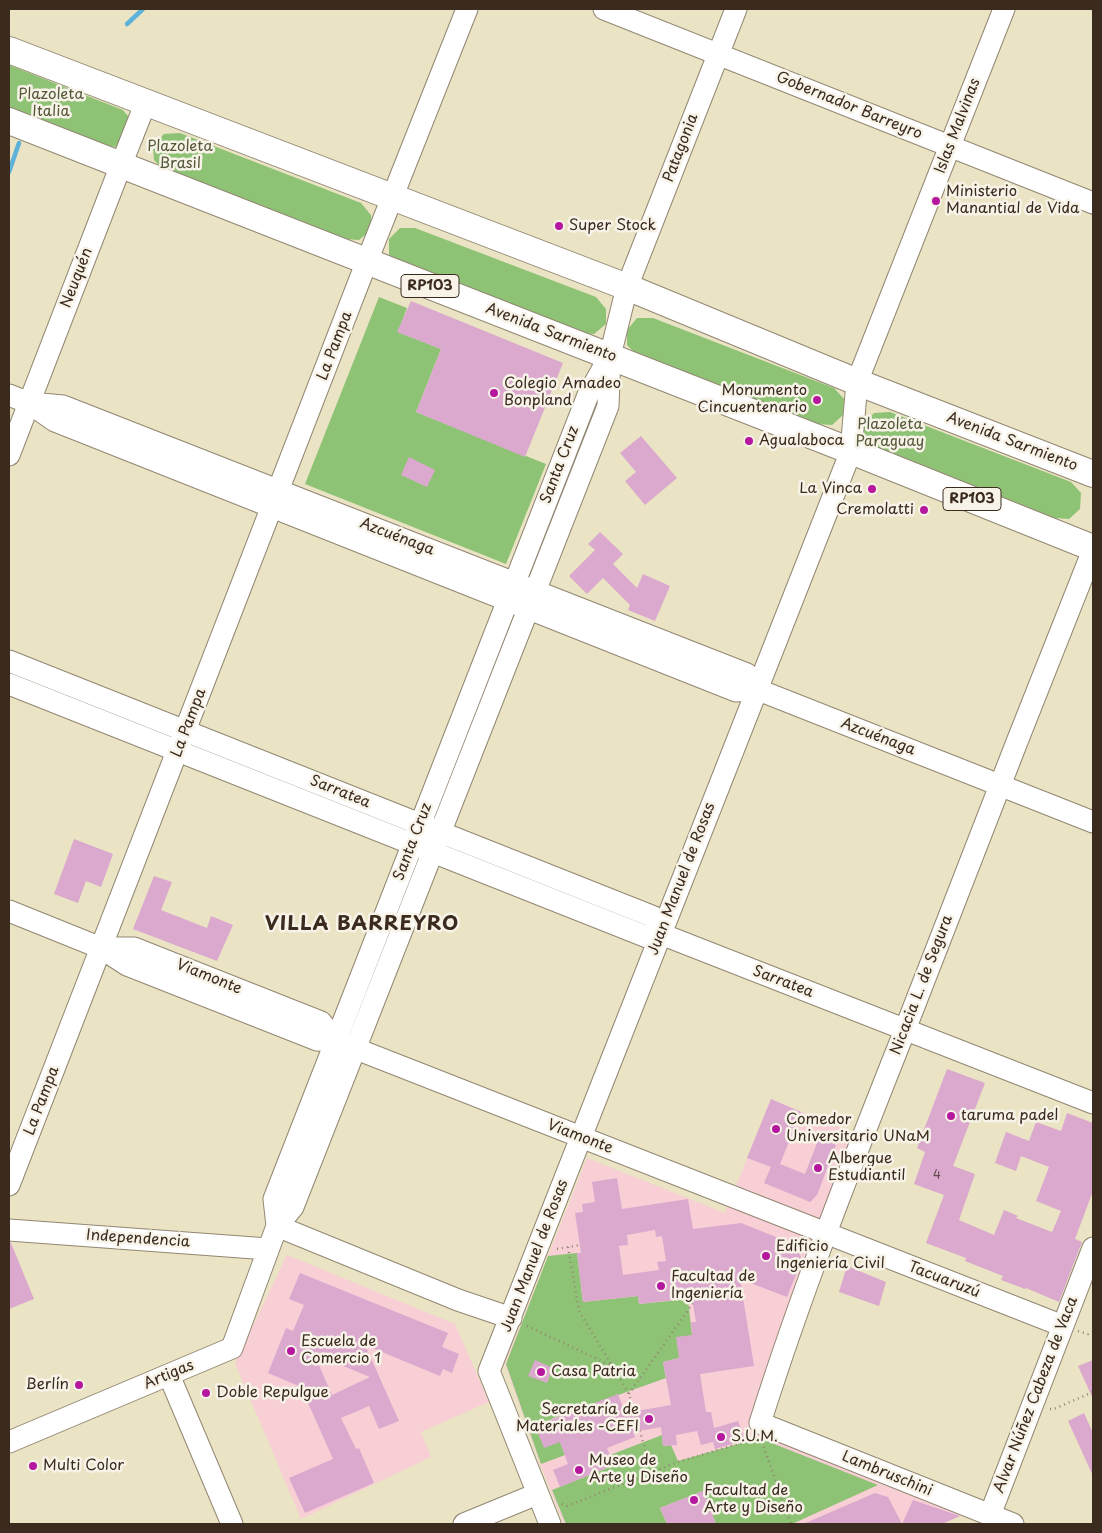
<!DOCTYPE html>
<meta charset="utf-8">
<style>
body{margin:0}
#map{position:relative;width:1102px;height:1533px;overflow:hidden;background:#eae3c4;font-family:"Playpen Sans",sans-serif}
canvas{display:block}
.frame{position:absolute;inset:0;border:10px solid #3b2a1e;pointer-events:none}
</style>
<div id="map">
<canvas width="1102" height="1533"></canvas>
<div class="frame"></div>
</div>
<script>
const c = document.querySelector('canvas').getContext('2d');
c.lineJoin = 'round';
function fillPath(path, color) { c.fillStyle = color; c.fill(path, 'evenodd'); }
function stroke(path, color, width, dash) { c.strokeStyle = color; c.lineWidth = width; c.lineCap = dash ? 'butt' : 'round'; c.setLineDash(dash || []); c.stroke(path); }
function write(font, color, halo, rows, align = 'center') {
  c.font = font + ' "Playpen Sans",sans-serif'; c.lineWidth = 5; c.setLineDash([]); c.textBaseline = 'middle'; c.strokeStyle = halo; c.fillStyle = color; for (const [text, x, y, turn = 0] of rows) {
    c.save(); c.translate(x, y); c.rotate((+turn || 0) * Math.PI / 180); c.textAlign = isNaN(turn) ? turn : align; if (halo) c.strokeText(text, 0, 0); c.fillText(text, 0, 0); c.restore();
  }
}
const built = new Path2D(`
 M771,1099L860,1136L753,1429L965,1514L942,1524H564L540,1464L505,1364L587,1158L725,1213Z
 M287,1255L455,1324L489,1402L421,1432L431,1457L301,1519L235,1363Z`);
const green = new Path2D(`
 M9,65L123,110L133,122L120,147L105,146L9,109Z
 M180,133L361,203L371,215V230L359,240L344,239L165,171L154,160L153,145L164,134Z
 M400,228H415L596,297L606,309V324L594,334L579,333L400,266L389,255V239Z
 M379,297L407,308L398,332L441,349L416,412L546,464L506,564L305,484Z
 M637,318H653L834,388L844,399L843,415L832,425L817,424L638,356L627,345V330Z
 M890,412L1071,482L1081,493L1080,509L1069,519L1053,518L875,450L863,439V424L874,413Z
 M577,1253L583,1302L638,1296L639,1304L688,1299L692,1335L679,1358L663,1362L666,1378L551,1419L565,1455L541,1464L506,1364L548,1256Z
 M662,1435L663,1446L671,1445L678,1461L759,1438L878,1485L792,1524H716L703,1491L660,1508L667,1524H566L552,1490L614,1465L610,1455Z`);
const stream = new Path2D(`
 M127,24L143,9
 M9,172L19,143`);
const building = new Path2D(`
 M411,301L563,363L525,457L416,412L441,349L397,332Z
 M641,436L677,478L645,505L625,481L636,472L620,453Z
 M409,457L435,470L427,487L401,475Z
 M600,532L623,554L613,564L637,588L643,574L670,586L655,621L628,610L630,605L603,578L587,594L569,576L595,550L588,544Z
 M74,839L113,854L101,887L86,881L78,903L54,894Z
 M154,876L172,882L161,910L207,928L211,916L233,925L217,961L133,929Z
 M947,1069L985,1083L953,1166L975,1174L959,1220L994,1235L1004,1210L1018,1216L1016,1218L1052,1232L1061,1211L1036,1201L1049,1167L1021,1156L1016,1171L995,1163L1006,1132L1029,1141L1036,1122L1061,1131L1067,1113L1093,1123V1191L1075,1239L1082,1242L1059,1302L1026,1288L1025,1289L1001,1280L1003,1276L965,1261L966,1258L926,1243L944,1195L914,1184L925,1152L917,1148Z
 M771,1099L801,1112L780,1164L805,1174L819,1138L836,1145L817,1195L810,1202L764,1183L771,1167L747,1158Z
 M617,1178L622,1209L688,1199L693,1229L741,1223L796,1245L802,1260L787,1297L740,1279L754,1366L700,1374L706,1412H711L714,1428L738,1421L745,1440L715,1449L713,1442L701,1445L697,1431L676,1435L677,1445L663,1446L661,1427L633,1432L635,1437L607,1448L614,1465L560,1487L553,1470L568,1464L560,1442L544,1448L535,1426L618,1394L625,1413L671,1405L663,1362L679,1358L676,1337L692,1335L691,1322H696L692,1298L639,1304L638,1296L583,1302L577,1253H581L575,1213L583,1212L582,1204L595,1202L592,1182ZM655,1230L656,1237L662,1236L666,1261L657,1262L659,1270L623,1275L619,1246L628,1245L627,1235Z
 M9,1243H11L34,1299L9,1309Z
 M847,1266L886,1282L879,1306L839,1292Z
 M300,1273L448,1333L442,1347L459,1354L452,1373L443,1369L440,1376L365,1345L399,1421L379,1429L369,1406L341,1418L356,1449L359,1448L374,1483L305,1513L289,1478L333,1459L301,1387L268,1373L286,1328L293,1331L304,1305L289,1299ZM314,1354L370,1377L332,1395Z
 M535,1360L553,1368L547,1383L528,1376Z
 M1093,1360V1399L1078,1366Z
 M1084,1413L1093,1433V1476L1068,1421Z
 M703,1491L716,1524H667L660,1508Z
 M875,1493L888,1497L902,1524L913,1500L960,1516L942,1524H803Z`);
const path = new Path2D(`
 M568,1247L579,1311L629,1394L652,1473
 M557,1249L580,1245
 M527,1326L610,1365
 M1078,1331L1088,1334L1093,1332
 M629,1394L693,1303L694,1299
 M1050,1409H1054L1093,1392
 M762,1442L791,1524
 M562,1504L567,1506L678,1462L754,1439`);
const minor = new Path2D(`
 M604,9L1093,203
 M9,395L29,403L55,421L736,691L756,689L1093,822
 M31,403L63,406L747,674L756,689
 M9,455L121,165L146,102
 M9,661L654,917L661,934
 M9,684L647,937L661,934L1093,1103
 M9,911L101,948L127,965L317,1040L336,1041L1063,1326
 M101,948H134L321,1022L336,1041
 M9,1185L367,261L467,9
 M277,1226L274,1199L588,395L608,359
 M277,1226L458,1300L511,1318
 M9,1230L268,1249
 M169,1375L232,1524
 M9,1442L232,1348L277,1226L293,1207L608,406L610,356L627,287L736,9
 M990,1515L1093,1248
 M464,1524L537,1494
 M550,1524L489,1371L851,451L857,382L1004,9
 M1013,1524L760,1423C801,1293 851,1166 901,1040C964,876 1028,713 1093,550`);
const major = new Path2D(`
 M9,50L627,287L857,382L1093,474
 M9,121L851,451L1093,548`);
const markers = [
 [936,201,5,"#b5179e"],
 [559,226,5,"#b5179e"],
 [494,393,5,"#b5179e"],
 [817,400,5,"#b5179e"],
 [749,441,5,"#b5179e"],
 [872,489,5,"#b5179e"],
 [924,510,5,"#b5179e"],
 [951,1116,5,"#b5179e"],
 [776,1129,5,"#b5179e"],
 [818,1168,5,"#b5179e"],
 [766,1256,5,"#b5179e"],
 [661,1286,5,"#b5179e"],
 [291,1351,5,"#b5179e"],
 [541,1372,5,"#b5179e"],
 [79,1385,5,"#b5179e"],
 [206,1393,5,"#b5179e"],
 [649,1419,5,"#b5179e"],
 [721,1437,5,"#b5179e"],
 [33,1466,5,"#b5179e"],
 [579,1470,5,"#b5179e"],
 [694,1500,5,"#b5179e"]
];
const numberNames = [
 ["4",937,1176]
];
const shields = [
 [430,286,58],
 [972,499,58]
];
const shieldNames = [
 ["RP103",430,286],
 ["RP103",972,499]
];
const parkNames = [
 ["Plazoleta",51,95],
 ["Italia",51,112],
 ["Plazoleta",180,147],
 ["Brasil",180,164],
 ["Plazoleta",890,425],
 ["Paraguay",890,442]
];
const streetNames = [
 ["Gobernador Barreyro",849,106,22],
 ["Islas Malvinas",958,126,-69],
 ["Patagonia",681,148,-69],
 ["Neuquén",77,278,-69],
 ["Avenida Sarmiento",551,333,21],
 ["La Pampa",335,346,-69],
 ["Avenida Sarmiento",1012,442,21],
 ["Santa Cruz",560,465,-69],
 ["Azcuénaga",397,537,21],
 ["La Pampa",189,723,-69],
 ["Azcuénaga",878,737,21],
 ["Sarratea",340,792,22],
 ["Santa Cruz",413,842,-69],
 ["Juan Manuel de Rosas",682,879,-69],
 ["Viamonte",209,977,22],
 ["Sarratea",783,982,21],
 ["Nicacia L. de Segura",922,985,-69],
 ["La Pampa",42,1101,-69],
 ["Viamonte",580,1137,21],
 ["Independencia",138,1239,4],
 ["Juan Manuel de Rosas",535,1256,-69],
 ["Tacuaruzú",944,1280,21],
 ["Artigas",169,1375,-23],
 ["Alvar Núñez Cabeza de Vaca",1036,1395,-69],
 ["Lambruschini",887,1474,22]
];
const poiNames = [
 ["Ministerio",946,192],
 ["Manantial de Vida",946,209],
 ["Super Stock",569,226],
 ["Colegio Amadeo",504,384],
 ["Bonpland",504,401],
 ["Monumento",807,391,"right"],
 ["Cincuentenario",807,408,"right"],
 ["Agualaboca",759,441],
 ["La Vinca",862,489,"right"],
 ["Cremolatti",914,510,"right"],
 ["taruma padel",961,1116],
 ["Comedor",786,1120],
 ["Universitario UNaM",786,1137],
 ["Albergue",828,1159],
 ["Estudiantil",828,1176],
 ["Edificio",776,1247],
 ["Ingeniería Civil",776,1264],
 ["Facultad de",671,1277],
 ["Ingeniería",671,1294],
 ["Escuela de",301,1342],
 ["Comercio 1",301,1359],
 ["Casa Patria",551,1372],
 ["Berlín",69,1385,"right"],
 ["Doble Repulgue",216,1393],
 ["Secretaría de",639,1410,"right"],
 ["Materiales -CEFI",639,1427,"right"],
 ["S.U.M.",731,1437],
 ["Museo de",589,1461],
 ["Arte y Diseño",589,1478],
 ["Multi Color",43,1466],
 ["Facultad de",704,1491],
 ["Arte y Diseño",704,1508]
];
const districtNames = [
 ["VILLA BARREYRO",362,924]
];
fillPath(built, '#f7cfd5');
fillPath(green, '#8ec375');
stroke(stream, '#5db2d9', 4.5);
fillPath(building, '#dba9ce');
stroke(minor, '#928671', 23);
stroke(major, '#928671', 28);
stroke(path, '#928671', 2.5, [1, 4]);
stroke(minor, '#fff', 21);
stroke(major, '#fff', 26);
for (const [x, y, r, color] of markers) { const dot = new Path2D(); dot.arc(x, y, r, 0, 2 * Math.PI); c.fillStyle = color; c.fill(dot); stroke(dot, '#f7f3e8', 2); }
write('12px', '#634a4a', null, numberNames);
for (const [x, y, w] of shields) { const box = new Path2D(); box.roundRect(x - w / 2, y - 11.5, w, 23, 4); c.fillStyle = '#f7f3e8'; c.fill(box); stroke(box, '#3b2a1e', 1); }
write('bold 14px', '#3b2a1e', null, shieldNames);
write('15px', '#545838', '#f7f3e8', parkNames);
write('15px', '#3b2a1e', '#f7f3e8', streetNames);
write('15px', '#3b2a1e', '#f7f3e8', poiNames, 'left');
c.letterSpacing = '1px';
write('bold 20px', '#3b2a1e', '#f7f3e8', districtNames);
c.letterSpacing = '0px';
</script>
